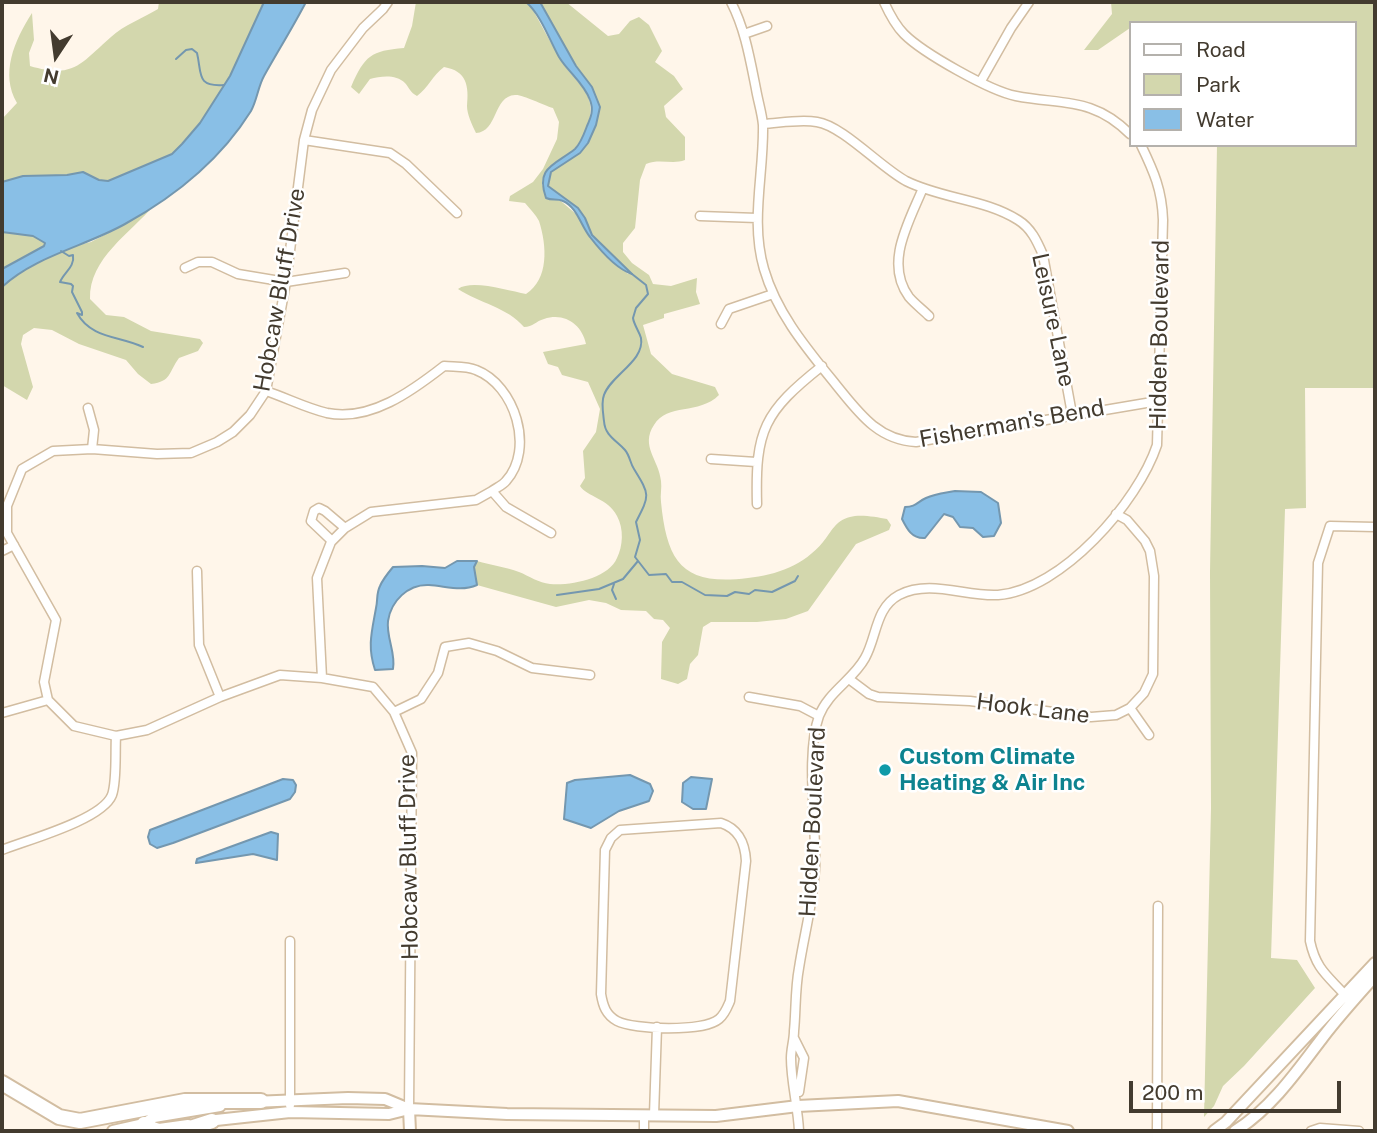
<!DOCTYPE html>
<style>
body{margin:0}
#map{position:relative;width:1377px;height:1133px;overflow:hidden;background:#fff6ea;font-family:"Public Sans",sans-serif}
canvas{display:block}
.frame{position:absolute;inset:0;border:4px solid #433b2f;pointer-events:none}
.legend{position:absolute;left:1129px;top:21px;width:228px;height:126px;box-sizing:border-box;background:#fff;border:2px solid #b4b1ac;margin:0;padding:9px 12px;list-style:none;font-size:21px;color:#433b2f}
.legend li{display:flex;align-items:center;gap:14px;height:35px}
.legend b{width:35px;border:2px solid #b4b1ac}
.north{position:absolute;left:21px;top:21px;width:70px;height:70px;-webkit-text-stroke:5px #fff;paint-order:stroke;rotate:193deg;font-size:19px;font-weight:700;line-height:28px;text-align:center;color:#433b2f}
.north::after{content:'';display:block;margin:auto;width:24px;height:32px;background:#433b2f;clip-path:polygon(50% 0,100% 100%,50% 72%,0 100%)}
.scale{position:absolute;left:1129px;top:1081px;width:212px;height:32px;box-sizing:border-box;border:4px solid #433b2f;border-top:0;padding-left:9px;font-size:21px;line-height:24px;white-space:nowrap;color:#433b2f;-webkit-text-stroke:5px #fff;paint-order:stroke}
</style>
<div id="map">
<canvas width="1377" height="1133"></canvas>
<div class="frame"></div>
<ul class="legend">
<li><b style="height:9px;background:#fff"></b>Road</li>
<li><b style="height:19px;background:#d3d7ad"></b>Park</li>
<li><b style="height:19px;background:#89bfe6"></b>Water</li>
</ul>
<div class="north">N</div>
<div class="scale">200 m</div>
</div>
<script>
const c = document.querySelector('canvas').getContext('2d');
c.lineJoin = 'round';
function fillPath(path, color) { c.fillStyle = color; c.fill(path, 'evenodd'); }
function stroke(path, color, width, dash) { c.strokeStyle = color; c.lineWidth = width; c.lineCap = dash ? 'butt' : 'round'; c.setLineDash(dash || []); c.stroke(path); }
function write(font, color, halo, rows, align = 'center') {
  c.font = font + ' "Public Sans",sans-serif'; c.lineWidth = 5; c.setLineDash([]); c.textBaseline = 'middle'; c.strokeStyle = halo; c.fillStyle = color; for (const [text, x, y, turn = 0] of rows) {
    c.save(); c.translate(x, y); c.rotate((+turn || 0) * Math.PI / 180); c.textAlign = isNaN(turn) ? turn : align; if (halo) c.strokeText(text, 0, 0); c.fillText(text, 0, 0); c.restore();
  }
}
const green = new Path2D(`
 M159,2H264L230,76L200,123L182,144L172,154L108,181L99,180L83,172L67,175L23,176L2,182V119L17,103C0,74 14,41 32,13L34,40L29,53L30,66C74,79 80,64 111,37C124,25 143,18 158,9Z
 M416,2L529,3C540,22 550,42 561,60C576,85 600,94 587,127C584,135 581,144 574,150C559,161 544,165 542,185L576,214L591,238L628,274L630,272L592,235L585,218L548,186L551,172L580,153L596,125L592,87L576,66L540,2H566L608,36L619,34L630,21L639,17L649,25L662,51L655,62L674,76L683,89L664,106L666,117L685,137V160C672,165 660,158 646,164L640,180L635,228L623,243V252L632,263L649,275L653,284L671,286L697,278L696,292L700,304L664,314V318L643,325L651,354L672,374L715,387L719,395C699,415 667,403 654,425C640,446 659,460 661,481C662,488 660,495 661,502C667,563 683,586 748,578C777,575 804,565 823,542C832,531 835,521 850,517C860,514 876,517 887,519L891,525L889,530L856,544L808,611L786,619L757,622H711L703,627L698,655L690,664L687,679L678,684L661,679L662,642L670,628L663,620L654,619L646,611L621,610L606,603L589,600L556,607L477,585L474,567L477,561C491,565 506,567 519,572C529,576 539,583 550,584C571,586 609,578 617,558C623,546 624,529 617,516C608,498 587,497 580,486L585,478L583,451L596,432L600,409L588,382L562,375L558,367L548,364L543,352L586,344C582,325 565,312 544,319C536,321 533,327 524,327C507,307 479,303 458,289C472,279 509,291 526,294C549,279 547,246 539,221C536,215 530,209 525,203L509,201L510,196L533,182L543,169L557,139L559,122L553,108C543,105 522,94 515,95C493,96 498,132 476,133C472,125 467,114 467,106C469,86 467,71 444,67C433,75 428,88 417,96C410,92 410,89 405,83C396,74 381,76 370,79L359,94L351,87C365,55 371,51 404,48L412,26Z
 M1111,2H1375V388H1305L1306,508L1285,509L1271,958L1297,960L1315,988L1244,1066L1223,1086L1214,1106L1204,1117L1211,808L1210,572L1217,145H1354V23H1130V28L1098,50H1084L1112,14Z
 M154,205C131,233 89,258 90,299L106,315L124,317L151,331L200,339L203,343L198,351L179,358C168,373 172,381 151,384L138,374L126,360L79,344L52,330L34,328L23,335L21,344L33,387L27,400L2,385V287L11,278L66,248L91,242L127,223Z
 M2,232L33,236L45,242L44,246L2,269Z`);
const water = new Path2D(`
 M264,2H306C293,27 278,51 264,76C258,87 257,100 251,111C221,159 174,197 125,224C86,246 35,256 2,287V269L44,246L45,243L33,236L2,232V182L23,176L67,175L83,172L99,180L108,181L172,154L182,144L200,123L230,76Z
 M526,2H540L576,66L592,87L600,107L596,125L588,143L580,153L551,172L548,186L578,208L585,218L592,235L632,274C616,269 600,250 590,237C581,226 577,207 563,201C557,198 552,201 546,198C535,167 555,165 575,149C581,143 584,134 587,126C591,117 594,110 590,100C584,83 568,72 559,57C549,39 541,15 526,2Z
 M955,491L981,492L998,503L1001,523L994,536L983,537L973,528L960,527L953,517L944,514L925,538C912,539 907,529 902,519L905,507C916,507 917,502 926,498C935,494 945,493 955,491Z
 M457,561H477L474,567L477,585C461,592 446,586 429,585C408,584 391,601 388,621C386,637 396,653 393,669L375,670C367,646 372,631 376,608C378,600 376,594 380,586C383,579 388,573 393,567L422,566L445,568Z
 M630,775L650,784L653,791L649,801L619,811L591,828L564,819L567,783L575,780Z
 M691,777L712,779L706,809H693L682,802L683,783Z
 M283,779L293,780L296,785L295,792L290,799L173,843L157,848L150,844L148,837L150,830Z
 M271,832L278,834L277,860L253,854L196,863L197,859Z`);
const stream = new Path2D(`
 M176,59L186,50L192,49L197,53C202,74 196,87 224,85
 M61,251L69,256L73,255C75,267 64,272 60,282L71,284L73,286L72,292L82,312V315L77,313C91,339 121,336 143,347
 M632,274L646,285L648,294L636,308L633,318C634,325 639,331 641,338C645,361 611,375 604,395C601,402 603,413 604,421C605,436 616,440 625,450C630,456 630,463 634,469C650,495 650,495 636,522L640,540L635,557L649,575L666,574L672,582H682L705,595L727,596L735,592L749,594L755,590L772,592L795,581L798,576
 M614,584L612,590L616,599
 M557,595L599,589L623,579L638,561`);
const street = new Path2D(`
 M388,2L383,9L363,28L331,70L312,110L304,140L286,282L266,391L250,415L233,432L217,442L191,453L157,454L92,449L53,451L22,469L7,506V533L56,620L44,682L48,700L74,726L116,736L147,730L220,697L280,675L322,678L373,687L394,712L412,753L409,1109
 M731,2C745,29 750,59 756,89C758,101 762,113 763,125C764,174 750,221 764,269C777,314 808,350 837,386C859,413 878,440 916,442L1158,401
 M884,2C889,13 895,25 904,34C923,53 990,91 1016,96C1063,105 1093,97 1130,134
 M744,34L767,26
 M981,81L1011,28L1029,2
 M763,124C780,123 800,119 817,122C843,126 880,167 906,181C942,199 985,199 1018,220C1031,228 1037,241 1043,255L1072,414
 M304,140L390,153L406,164L457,213
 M923,188C909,222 884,263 909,297C915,304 923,310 929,316
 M700,216L757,218
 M185,268L198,262H212L238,274L286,282L345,273
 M721,324L729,309L773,294
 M266,391C287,398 306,408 327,413C370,422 412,391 444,366C454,367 467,366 476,370C515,385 535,449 506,481C503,485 496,488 492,491
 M88,408L94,430L92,449
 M711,459L756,462
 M757,504C755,430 764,412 822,366
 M332,541L311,521L314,511L319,508L325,511L345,528
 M2,551L14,545
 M197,571L199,645L220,697
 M322,678L317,578L331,542L345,528L371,512L476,500L492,491L506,507L551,533
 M849,679L869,694L878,697L970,701L1091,717L1116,715L1130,708L1144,693L1153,674L1154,576L1150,551L1145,541L1127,520L1116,514
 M749,697L800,706L819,716
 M1130,708L1149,735
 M394,712L421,699L438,673L445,647L469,643L497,651L532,668L590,675
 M2,713L48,700
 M721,823C739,829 745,843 746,861L730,1001C727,1008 725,1014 719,1019C704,1032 634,1030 617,1021C606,1015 603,1006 601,994L605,850L611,838L620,830Z
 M2,850C27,840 102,820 112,795C117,781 115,752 116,736
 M1345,995C1327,975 1316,969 1310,941L1318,563L1330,526L1375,527
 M794,1038L804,1058L799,1092
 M290,1105V941
 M644,1115V1131
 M654,1115L657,1027
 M799,1131C798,1107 791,1082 791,1058C791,1049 794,1040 794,1031C796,1011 795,989 799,968C804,935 813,903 815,869C817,826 805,755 819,716C828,692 853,680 865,658C877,637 875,608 899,595C930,579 966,597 998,595C1062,590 1138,502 1157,445L1163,220C1162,190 1154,172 1141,145
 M1157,1131L1158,906
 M1311,1131L1320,1128L1359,1131`);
const secondary = new Path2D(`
 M253,1102L348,1098L385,1099L409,1109
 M409,1109L410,1131
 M207,1121L290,1112L389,1114L409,1109L507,1114L716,1116L798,1106L898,1101L1068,1131
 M144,1124L159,1129L188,1125
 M113,1131L144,1124L154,1117L220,1106
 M1214,1131L1226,1122L1375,963
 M1235,1131C1271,1109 1298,1070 1323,1037C1339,1016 1357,996 1375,976`);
const highway = new Path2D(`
 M2,1083L59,1117L80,1121L185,1101H261
 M144,1124L146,1131
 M181,1131L212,1121`);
const markers = [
 [885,770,7,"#0f9aa8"]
];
const streetNames = [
 ["Hobcaw Bluff Drive",280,290,-80],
 ["Leisure Lane",1053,320,78],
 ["Hidden Boulevard",1160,335,-89],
 ["Fisherman's Bend",1012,424,-10],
 ["Hook Lane",1033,709,7],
 ["Hidden Boulevard",813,822,-87],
 ["Hobcaw Bluff Drive",409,857,-91]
];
const cultureNames = [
 ["Custom Climate",899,757],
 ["Heating & Air Inc",899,783]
];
fillPath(green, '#d3d7ad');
fillPath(water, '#89bfe6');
stroke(water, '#7497af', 2);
stroke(stream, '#7497af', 2);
stroke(street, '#d2bda1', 11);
stroke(secondary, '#d2bda1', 14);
stroke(highway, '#d2bda1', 18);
stroke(street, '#fff', 8);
stroke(secondary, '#fff', 10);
stroke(highway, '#fff', 14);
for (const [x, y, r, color] of markers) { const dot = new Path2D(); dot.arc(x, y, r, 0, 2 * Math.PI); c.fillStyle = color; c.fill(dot); stroke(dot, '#fff', 2.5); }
write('23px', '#433b2f', '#fff', streetNames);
write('bold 23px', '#0d838f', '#fff', cultureNames, 'left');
</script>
